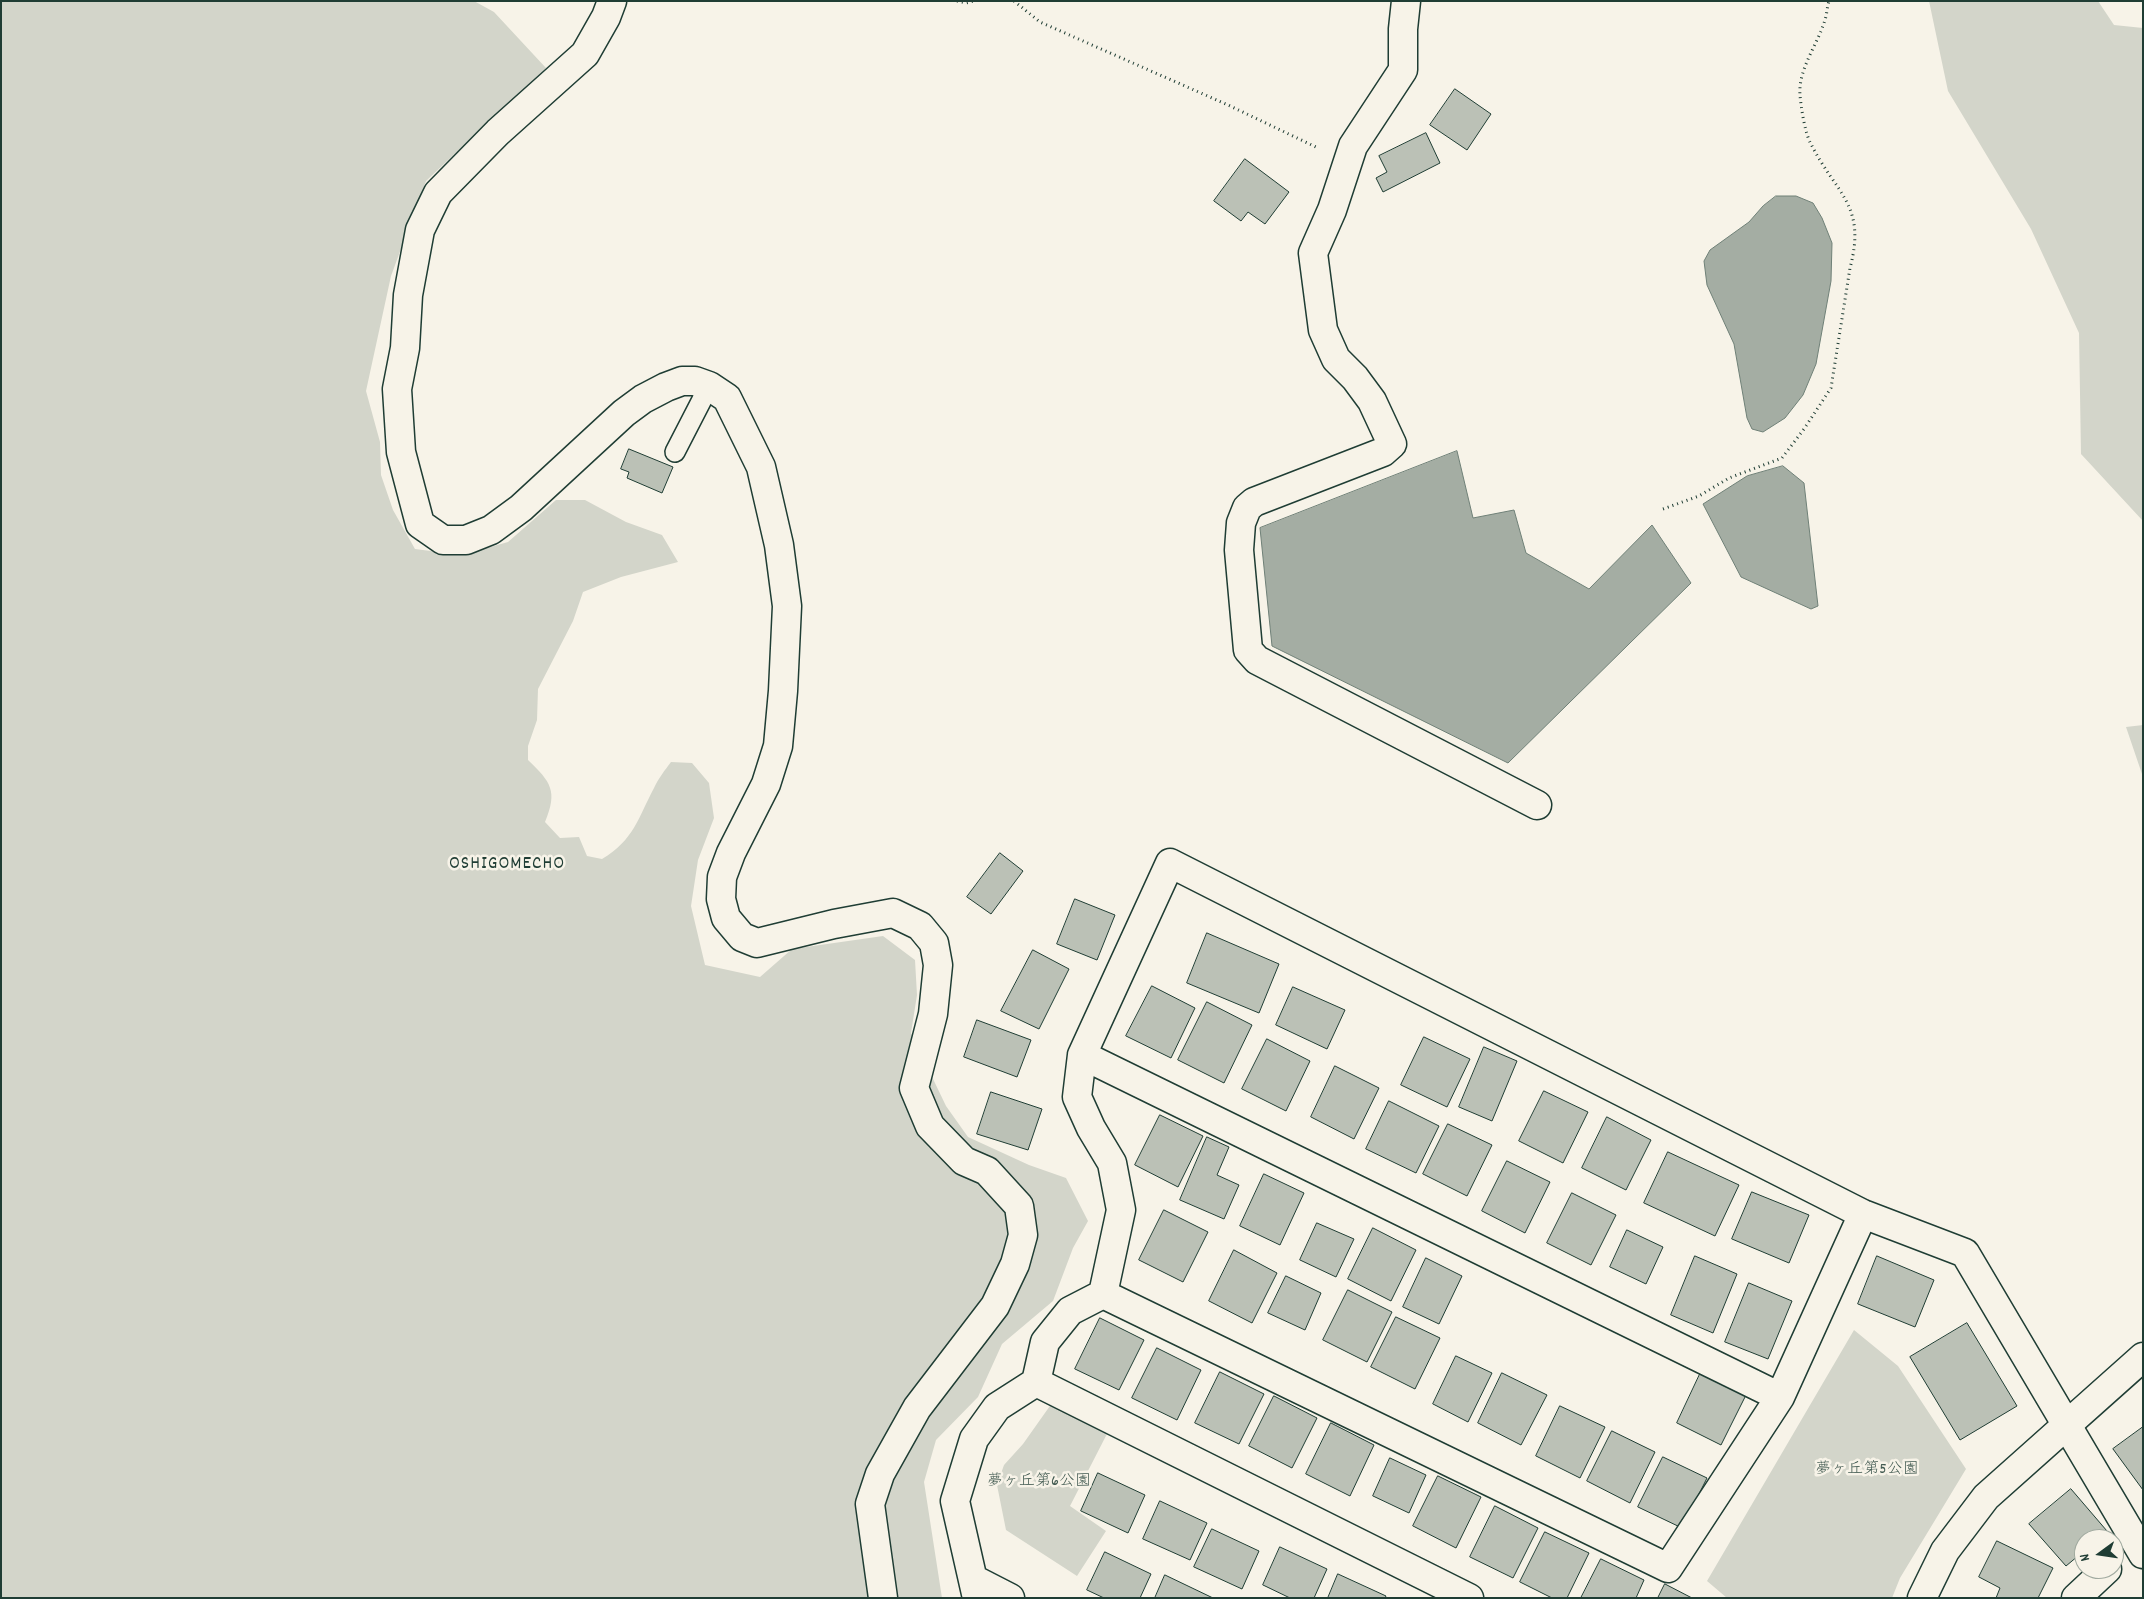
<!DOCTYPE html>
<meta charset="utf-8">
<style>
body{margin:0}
#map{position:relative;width:2144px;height:1599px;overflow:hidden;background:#f7f3e8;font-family:Dekko,sans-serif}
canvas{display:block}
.frame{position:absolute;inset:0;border:2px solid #1f3d34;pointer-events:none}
.north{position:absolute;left:2074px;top:1529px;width:50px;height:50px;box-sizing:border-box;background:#f7f3e8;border:1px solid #a1aaa0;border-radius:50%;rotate:256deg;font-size:14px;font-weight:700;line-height:20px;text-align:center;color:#1f3d34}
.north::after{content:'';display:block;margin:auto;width:18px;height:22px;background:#1f3d34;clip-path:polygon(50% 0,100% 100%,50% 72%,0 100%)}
</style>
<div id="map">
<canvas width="2144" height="1599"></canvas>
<div class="frame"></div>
<div class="north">N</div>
</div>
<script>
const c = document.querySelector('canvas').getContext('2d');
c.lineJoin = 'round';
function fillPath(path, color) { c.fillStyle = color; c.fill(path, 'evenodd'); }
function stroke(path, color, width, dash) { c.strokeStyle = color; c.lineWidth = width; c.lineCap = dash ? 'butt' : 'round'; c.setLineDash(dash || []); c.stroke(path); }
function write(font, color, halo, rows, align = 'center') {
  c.font = font + ' Dekko,"Klee One",sans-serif'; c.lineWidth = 5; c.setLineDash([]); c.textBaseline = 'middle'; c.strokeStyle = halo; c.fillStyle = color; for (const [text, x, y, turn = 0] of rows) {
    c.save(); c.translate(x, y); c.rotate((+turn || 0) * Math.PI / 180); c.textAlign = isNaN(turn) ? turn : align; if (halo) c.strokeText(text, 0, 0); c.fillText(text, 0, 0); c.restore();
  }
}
const green = new Path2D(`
 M1,1H474L494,12L546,68L426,181L391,276L366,391L380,442L381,475L393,510L415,549L462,555L508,542L556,500H585L626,522L662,535L678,562L621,577L583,592L573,621L538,689L537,720L528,746V760C551,782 558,791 545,822L560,838L579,837L587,856L602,859C634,840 638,818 654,788C658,779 665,770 671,762L692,763L709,783L714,818L698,860L691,906L705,965L760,977L792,949L883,936L915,960L917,995L911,1033L946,1106L968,1137L1029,1165L1066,1178L1088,1221L1073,1248L1053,1301L1002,1344L978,1397L936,1440L924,1482L942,1598H1Z
 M1929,1H2098L2114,25L2143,28V521L2081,454L2079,333L2031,229L1948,91Z
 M2143,725V777L2126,727Z
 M1854,1330L1898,1366L1966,1469L1900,1578L1892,1598H1727L1707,1581Z
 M1052,1403L1110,1428L1070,1506L1106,1531L1077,1576L1006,1530L997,1485L1004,1465L1023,1444Z`);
const water = new Path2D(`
 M1776,196H1796L1813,203L1822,218L1832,243L1831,281L1816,364L1803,395L1785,418L1763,432L1752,429L1747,418L1734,344L1707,285L1704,261L1710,250L1749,222L1763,206Z
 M1457,451L1473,518L1514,510L1526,553L1589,589L1652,525L1691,583L1508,763L1272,646L1260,528Z
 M1783,466L1804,483L1818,606L1811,609L1741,577L1703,504L1747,476Z`);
const building = new Path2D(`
 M1455,89L1491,114L1467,150L1430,125Z
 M1426,133L1440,163L1383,192L1376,178L1387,172L1379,156Z
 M1245,159L1289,192L1265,224L1248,212L1241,221L1214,201Z
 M629,449L673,467L662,493L627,478L629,472L621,469Z
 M1000,853L1023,871L991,914L967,897Z
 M1075,899L1115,915L1097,960L1057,944Z
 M1207,933L1279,964L1259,1013L1187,983Z
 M1033,950L1069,969L1039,1029L1001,1011Z
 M1152,986L1195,1008L1171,1058L1126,1036Z
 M1293,987L1345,1010L1327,1049L1276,1025Z
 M1207,1002L1252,1025L1224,1083L1178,1060Z
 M977,1020L1031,1040L1017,1077L964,1057Z
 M1424,1037L1470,1059L1447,1107L1401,1085Z
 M1267,1039L1310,1061L1286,1111L1242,1089Z
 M1484,1047L1517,1061L1492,1121L1459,1107Z
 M1335,1066L1379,1088L1354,1139L1311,1117Z
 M1544,1091L1588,1112L1563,1163L1519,1141Z
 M991,1092L1042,1109L1028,1150L977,1134Z
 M1389,1101L1439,1126L1416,1173L1366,1149Z
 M1160,1115L1203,1136L1178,1187L1135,1165Z
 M1607,1117L1651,1140L1626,1190L1582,1168Z
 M1448,1124L1492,1145L1467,1196L1423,1174Z
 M1207,1137L1229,1147L1217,1175L1239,1185L1224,1219L1180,1200Z
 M1668,1152L1739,1185L1715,1236L1644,1203Z
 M1507,1161L1550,1182L1525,1233L1482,1211Z
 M1264,1174L1304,1193L1280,1245L1240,1226Z
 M1752,1192L1809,1215L1789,1263L1732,1239Z
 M1572,1193L1616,1215L1591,1265L1547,1243Z
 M1164,1210L1208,1232L1183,1282L1139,1260Z
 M1317,1223L1354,1239L1336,1277L1300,1260Z
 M1373,1228L1416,1250L1391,1301L1348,1279Z
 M1627,1230L1663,1247L1646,1284L1610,1267Z
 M1234,1250L1277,1273L1252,1323L1209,1301Z
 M1695,1256L1737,1274L1713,1333L1671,1315Z
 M1877,1256L1934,1280L1915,1327L1858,1304Z
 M1426,1258L1462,1276L1439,1324L1403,1307Z
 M1286,1276L1321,1293L1305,1330L1268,1313Z
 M1749,1283L1792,1301L1768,1359L1725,1342Z
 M1348,1290L1392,1312L1367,1362L1323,1340Z
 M1396,1317L1440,1338L1415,1389L1371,1367Z
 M1100,1318L1144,1340L1119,1390L1075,1369Z
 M1967,1323L2017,1406L1960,1440L1910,1357Z
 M1157,1348L1201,1370L1177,1420L1132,1398Z
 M1456,1356L1492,1373L1468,1422L1433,1404Z
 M1220,1372L1264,1394L1239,1444L1195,1423Z
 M1701,1372L1746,1395L1721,1445L1677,1423Z
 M1502,1373L1547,1395L1521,1445L1478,1423Z
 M1274,1396L1317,1418L1292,1468L1249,1446Z
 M1560,1406L1605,1427L1580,1478L1536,1456Z
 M1331,1423L1374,1445L1350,1496L1306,1474Z
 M2143,1427V1490L2113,1449Z
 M1612,1431L1655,1452L1630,1503L1587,1481Z
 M1663,1457L1707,1478L1682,1528L1638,1507Z
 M1390,1458L1426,1475L1409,1513L1373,1496Z
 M1098,1473L1145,1495L1128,1533L1081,1511Z
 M1438,1476L1481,1497L1456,1548L1413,1526Z
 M2071,1489L2107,1531L2098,1539H2084V1551L2066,1566L2029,1524Z
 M1160,1501L1207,1523L1190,1560L1143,1539Z
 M1495,1506L1538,1528L1513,1578L1470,1557Z
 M1212,1529L1259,1551L1242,1589L1194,1567Z
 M1545,1532L1589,1553L1567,1598H1552L1520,1582Z
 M1997,1541L2053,1568L2038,1598H1996L2000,1588L1979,1577Z
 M1280,1547L1327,1569L1314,1598H1290L1263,1585Z
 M1105,1552L1151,1574L1140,1598H1104L1087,1590Z
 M1601,1559L1644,1580L1636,1598H1581Z
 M1338,1574L1386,1596L1385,1598H1328Z
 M1165,1575L1213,1598H1155Z
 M1665,1584L1692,1598H1658Z`);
const path = new Path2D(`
 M957,1L966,3L974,1
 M1014,1L1040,22L1228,105L1318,148
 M1663,509L1699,496L1729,478L1782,458L1804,429L1831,388L1850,268C1867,205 1836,194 1811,144C1805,134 1801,107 1800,95C1798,69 1818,44 1825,20C1827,14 1827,7 1829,1`);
const service = new Path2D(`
 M675,452L709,386`);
const minor = new Path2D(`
 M612,1L606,17L585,54L498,132L438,193L420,230L408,295L405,348L397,389L401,452L420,524L443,540H466L491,530L521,508L624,413L643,399L666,387L682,381H695L709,386L727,398L761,467L779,545L787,606L783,691L778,746L766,784L731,853L722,877L721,899L726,918L742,937L757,943L834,924L893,913L920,926L934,943L938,965L933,1014L914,1088L930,1126L964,1161L987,1171L1019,1206L1023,1235L1015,1264L995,1306L917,1408L880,1474L870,1504L883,1598
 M1406,1L1403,29V70L1353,146L1332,210L1313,253L1323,330L1336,359L1355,378L1372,401L1392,444L1383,452L1254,502L1247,508L1241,523L1239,550L1248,650L1257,660L1537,805
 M1082,1055L1780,1397
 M1103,1294L1668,1568L1780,1397L1863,1214
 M1036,1382L1469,1598
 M973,1579L1010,1598
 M977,1598L955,1501L974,1439L997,1407L1036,1382L1045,1342L1070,1311L1103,1294L1121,1210L1112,1163L1091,1128L1077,1097L1082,1055L1170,863L1863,1214L1965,1253L2143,1554
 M2076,1598L2107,1569`);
const tertiary = new Path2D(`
 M1922,1598L1945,1551L1986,1497L2143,1357`);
const parkNames = [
 ["夢ヶ丘第5公園",1867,1471],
 ["夢ヶ丘第6公園",1039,1483]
];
const quarterNames = [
 ["OSHIGOMECHO",507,865]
];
fillPath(green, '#d3d5ca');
fillPath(water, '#a4ada3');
stroke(water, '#6f8077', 1);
fillPath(building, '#bbc1b6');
stroke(building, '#1f3d34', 1);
stroke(service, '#1f3d34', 22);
stroke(minor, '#1f3d34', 31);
stroke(tertiary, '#1f3d34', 31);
stroke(path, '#1f3d34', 3, [1, 4]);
stroke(service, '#f7f3e8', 19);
stroke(minor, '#f7f3e8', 28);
stroke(tertiary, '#f7f3e8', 28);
write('16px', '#435b52', '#f7f3e8', parkNames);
c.letterSpacing = '1px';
write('19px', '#1f3d34', '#f7f3e8', quarterNames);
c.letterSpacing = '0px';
</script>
